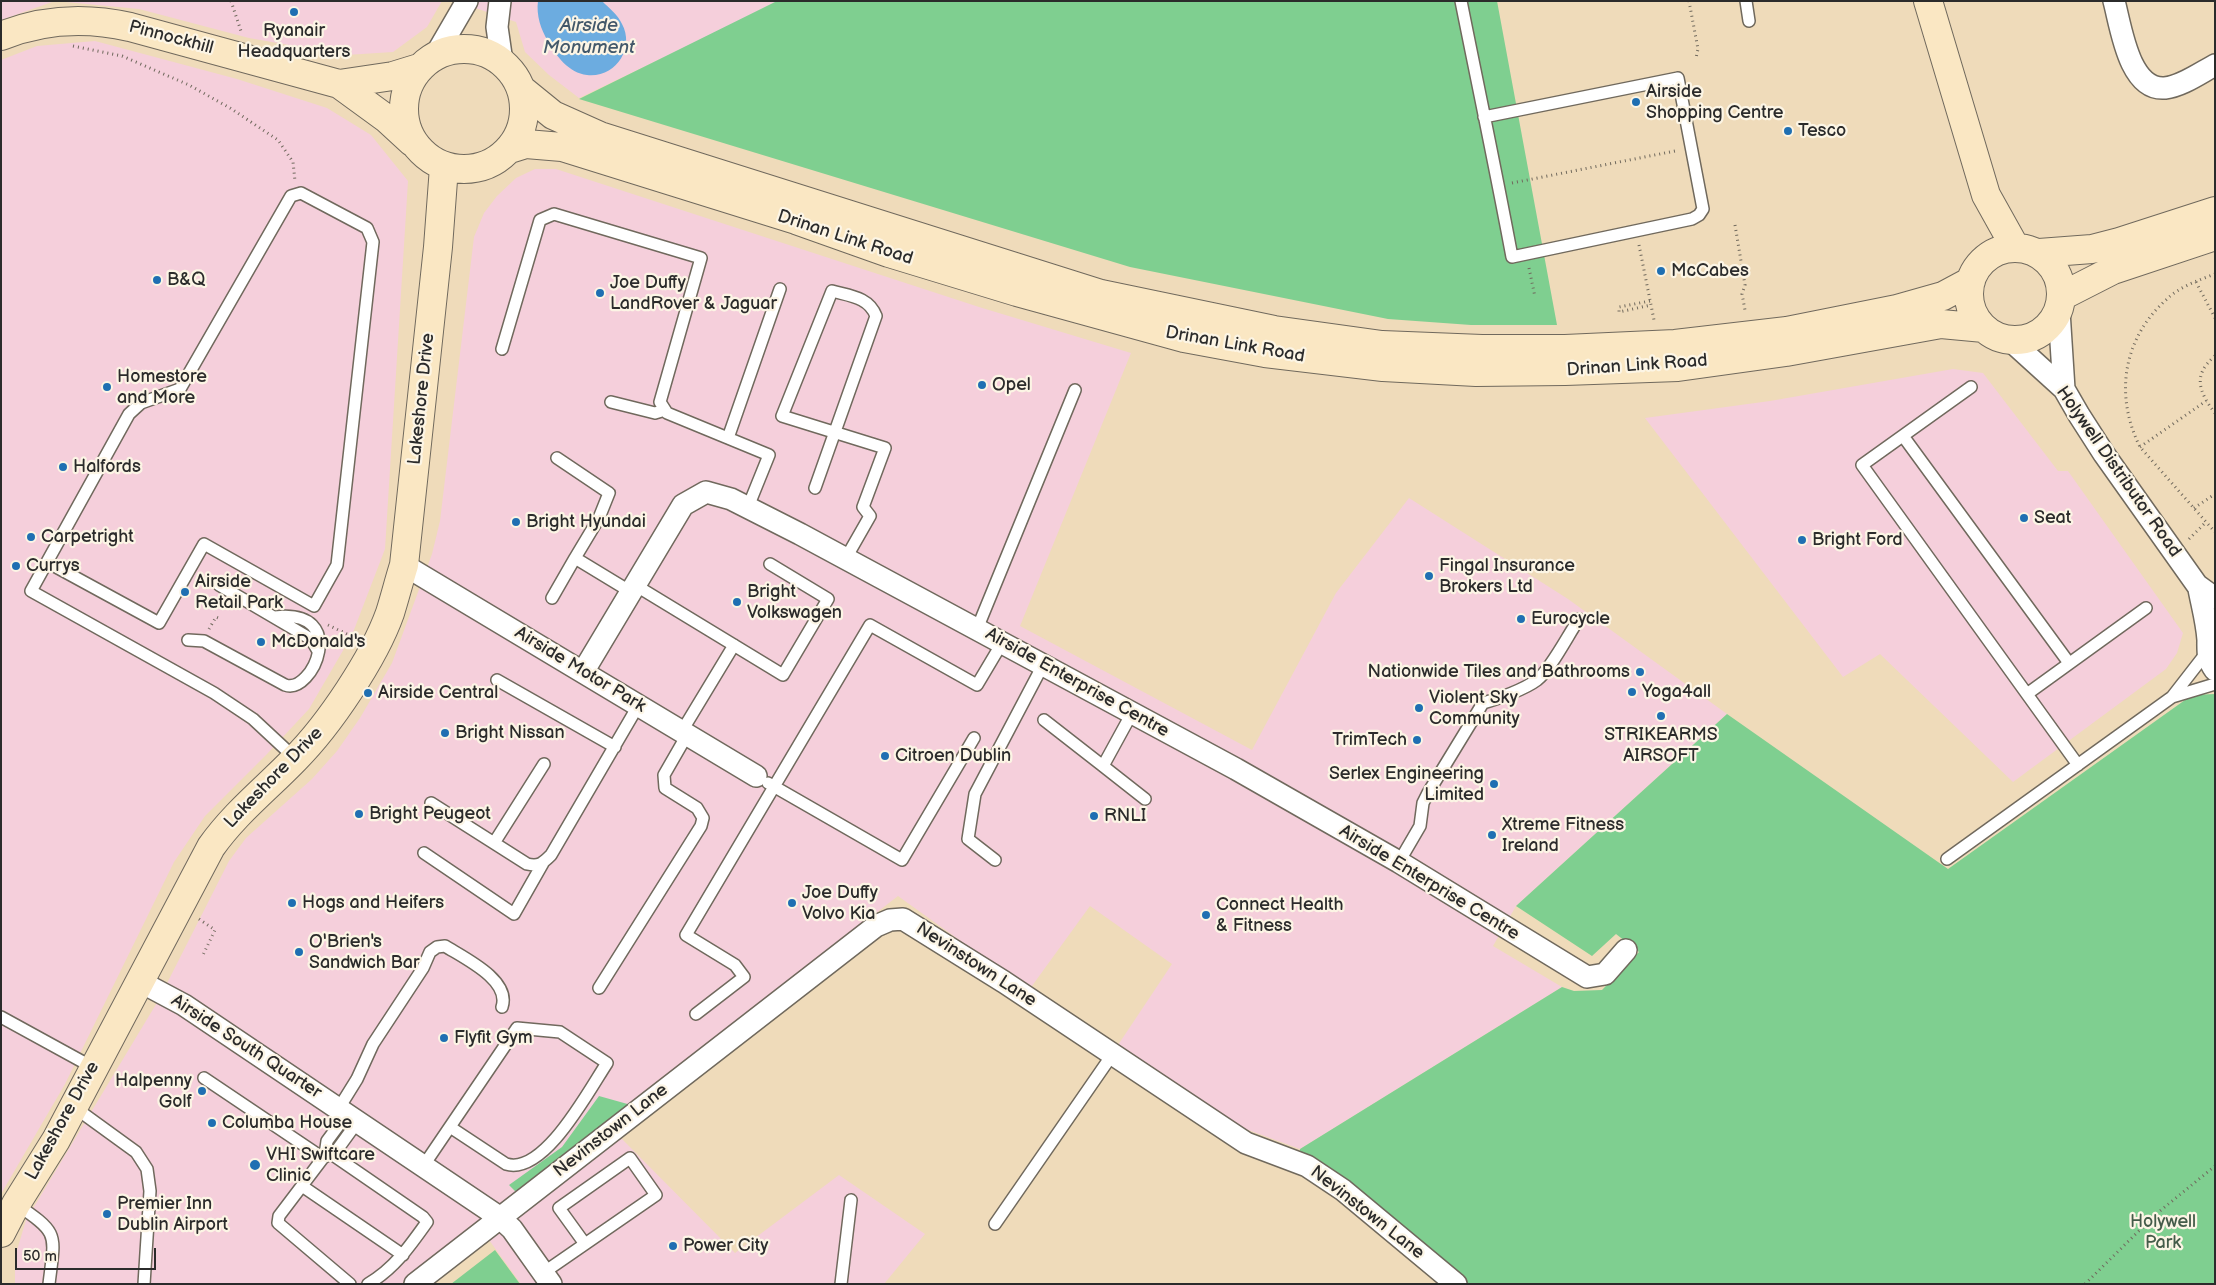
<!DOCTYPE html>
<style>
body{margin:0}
#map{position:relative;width:2216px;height:1285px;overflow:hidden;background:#efdbba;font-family:"Balsamiq Sans",sans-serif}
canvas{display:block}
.frame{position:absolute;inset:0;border:2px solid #2b2b2b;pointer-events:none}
.scale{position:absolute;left:15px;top:1248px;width:141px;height:22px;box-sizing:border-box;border:2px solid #2b2b2b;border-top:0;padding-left:6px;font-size:15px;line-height:18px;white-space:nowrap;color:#2b2b2b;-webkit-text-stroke:4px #fcf5e5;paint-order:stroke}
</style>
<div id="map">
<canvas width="2216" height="1285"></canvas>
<div class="frame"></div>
<div class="scale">50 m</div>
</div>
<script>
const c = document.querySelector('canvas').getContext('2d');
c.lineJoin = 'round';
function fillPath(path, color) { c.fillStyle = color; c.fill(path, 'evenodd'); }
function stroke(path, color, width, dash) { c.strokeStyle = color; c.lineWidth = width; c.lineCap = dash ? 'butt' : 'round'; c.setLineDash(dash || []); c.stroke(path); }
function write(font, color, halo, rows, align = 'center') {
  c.font = font + ' "Balsamiq Sans",sans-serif'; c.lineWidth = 4.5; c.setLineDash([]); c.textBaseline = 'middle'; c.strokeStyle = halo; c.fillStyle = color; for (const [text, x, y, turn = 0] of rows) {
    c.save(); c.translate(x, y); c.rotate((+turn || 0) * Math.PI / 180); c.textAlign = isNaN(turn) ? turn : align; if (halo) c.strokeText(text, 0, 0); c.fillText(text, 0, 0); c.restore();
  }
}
const built = new Path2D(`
 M1,1H442L427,27L393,52L346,55L249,38L139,9L55,1L1,20Z
 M455,1H781L579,98L549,75L525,52L516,22Z
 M95,41L237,79L327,108L371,135L408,181L385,549L352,635L309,709L267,754L205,816L174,862L65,1084L1,1194V60L37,46Z
 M535,169H556L979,307L1131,353L1020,626L1252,750L1336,593L1409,498L1568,599L1727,714L1516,906L1493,946L1562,987L1300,1149L1221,1120L1116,1048L1172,964L1090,906L1029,990L898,896L723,1032L547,1172L401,1284H15V1257L26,1220L158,1001L229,861L246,838L312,779L337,751L360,718L392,663L432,554L440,521L474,237L484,213L497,196L516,178Z
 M1953,369L1983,373L2058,471H2068L2183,633L2177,653L2166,669L2013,782L1880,654L1843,677L1645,418L1770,401Z
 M621,1138L735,1253L839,1175L925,1234L884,1284H521L489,1240Z`);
const green = new Path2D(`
 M777,1H1497L1557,325H1471L1388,319L1130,267L579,99Z
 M2215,694V1284H1456L1299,1163L1300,1149L1562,987L1574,991L1602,990L1639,952L1616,934L1592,956L1516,906L1727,714L1948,869L2192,695Z
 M599,1096L631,1105L518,1194L509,1185L562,1147Z
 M495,1250L520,1284H451Z`);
const water = new Path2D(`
 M538,1H602C609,8 618,15 622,24C635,48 616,78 587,75C569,73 556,56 548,41C541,30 536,15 538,1Z`);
const path = new Path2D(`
 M231,1L242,34
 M1689,1L1698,49L1696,58
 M73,46L122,56L189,85L230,108L278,140L293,162L295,181
 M1512,183L1675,151
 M1735,225L1745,285L1742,294L1745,310
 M1639,245L1654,320
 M1529,268L1535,297
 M2215,274C2199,280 2179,287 2167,299C2123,338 2114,395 2140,447L2215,532
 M2196,282L2215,318
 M1650,301L1619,307V312L1651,305
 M2215,356C2192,375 2199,392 2215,413
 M2140,447L2206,401
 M2194,508L2215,494
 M2189,539L2206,522
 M328,625L351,636
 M209,629L216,617L221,619
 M199,919L215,930L203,955
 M2085,1284L2155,1215L2215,1166`);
const lane = new Path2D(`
 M1461,1C1478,86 1496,171 1512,257L1692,219L1699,215L1703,209L1678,78L1484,117
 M1746,1L1749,21
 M502,349L540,220L554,214L701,258L660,402L667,413L769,455L748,507
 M1971,387L1862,465L2078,765
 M611,402L655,413L665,410
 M1903,436L2069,663
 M728,438L780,289
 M557,458L609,493L599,518L575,558
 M815,488L876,316C869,297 850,296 832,291L782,416L885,448L863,507L870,516L846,558
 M47,562L159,623L204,544L314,606L337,565L373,242L367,228L301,193L291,196L180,389L141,403L129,414L31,591L214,693L253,719L296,759
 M219,585L311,639L318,651
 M635,585L783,675L828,599L770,564
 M552,598L575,558L631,592
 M977,629L1075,390
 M188,640L204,641L285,685C313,695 350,608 275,617
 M497,680L615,747
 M2027,694L2146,608
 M2172,697L2215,684
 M1044,720L1103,766L1132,713
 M682,731L734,645
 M1103,766L1145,799
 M768,783L902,860L974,738
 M431,803L527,864C539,867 543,863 551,855L638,706
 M494,843L544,764
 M424,853L514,914L543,863
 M1947,859L2172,697L2207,652
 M995,860L968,839L975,794L1043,665
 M1399,862L1420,826L1423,803L1428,793L1483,703C1498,699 1525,689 1537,680C1551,669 1568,635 1579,619
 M599,988L701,826L703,818L697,808L665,788L664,775L687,735
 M696,1014L744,977L735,965L686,935L870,625L977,685L1002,643
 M1,1017L94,1068
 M204,1078L323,1158
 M74,1107L136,1152L147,1169L150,1191L144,1284
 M339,1108L357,1079L373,1044L423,968L430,952L437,947L445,946C464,958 511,980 502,1007
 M330,1153L423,1217L427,1222C410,1246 394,1269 368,1284
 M325,1155L327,1141L347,1114
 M424,1165L517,1028L560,1032L607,1063C589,1090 544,1176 506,1164L450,1127
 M302,1186L403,1255
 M16,1204C60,1234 55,1233 49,1284
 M995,1224L1112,1055
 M543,1273L656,1195L630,1158L559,1208L585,1244
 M350,1284L278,1223L279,1216L323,1158L337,1150L358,1121
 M841,1284L851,1200`);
const street = new Path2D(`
 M500,1L497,27L502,62
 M2114,1C2121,27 2129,91 2165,88C2182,86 2200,73 2215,65
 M435,56L467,1
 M2059,311L2064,389
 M2010,340L2064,389L2079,415L2104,454L2197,585L2215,598
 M404,565L756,776
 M2199,589C2202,605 2207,623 2208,640C2208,652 2207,659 2215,670
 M583,672L683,505L706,492L731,499L800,534L1236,769L1399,862L1587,977L1605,974L1626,950
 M139,981L184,1005L499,1217L512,1229L551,1284
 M415,1284L876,926L890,920L903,919L1004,982L1246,1143L1307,1166L1343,1190L1456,1284`);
const secondary = new Path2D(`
 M1928,1L1986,195L2015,247
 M1,36C43,19 86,17 130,27L339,84L387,119L412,142
 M404 109a60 60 0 1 1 120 0a60 60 0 1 1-120 0Z
 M339,84L393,76L419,68
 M521,89L553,115L600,136L1101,294L1274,330L1382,345L1482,349H1565L1675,344L1787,331L1897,309L1943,296L1971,281
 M510,149L526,144L562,147L796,220L889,253L1017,292L1184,338L1265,353L1383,367L1476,372L1565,371L1678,367L1786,352L1941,324L1984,328
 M1969 294a46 46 0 1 1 92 0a46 46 0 1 1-92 0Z
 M2039,253L2092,249L2119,242L2215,211
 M2062,296L2113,270L2215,236
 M1,1233L16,1204L56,1140L211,847C235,813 266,789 295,759C329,725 374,658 390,613C395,597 399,581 404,565L438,247L444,167`);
const markers = [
 [294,12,5,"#1f6fb2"],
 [1636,102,5,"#1f6fb2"],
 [1788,131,5,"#1f6fb2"],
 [1661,271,5,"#1f6fb2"],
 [157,280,5,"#1f6fb2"],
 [600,293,5,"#1f6fb2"],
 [982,385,5,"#1f6fb2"],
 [107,387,5,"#1f6fb2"],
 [63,467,5,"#1f6fb2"],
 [2024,518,5,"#1f6fb2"],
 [516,522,5,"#1f6fb2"],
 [31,537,5,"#1f6fb2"],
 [1802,540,5,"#1f6fb2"],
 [16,566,5,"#1f6fb2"],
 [1429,576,5,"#1f6fb2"],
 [185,592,5,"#1f6fb2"],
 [737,602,5,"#1f6fb2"],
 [1521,619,5,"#1f6fb2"],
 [261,642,5,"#1f6fb2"],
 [1640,672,5,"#1f6fb2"],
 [1632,692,5,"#1f6fb2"],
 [368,693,5,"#1f6fb2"],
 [1419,708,5,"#1f6fb2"],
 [1661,716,5,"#1f6fb2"],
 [445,733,5,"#1f6fb2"],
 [1417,740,5,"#1f6fb2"],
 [885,756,5,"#1f6fb2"],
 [1494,784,5,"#1f6fb2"],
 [359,814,5,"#1f6fb2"],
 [1094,816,5,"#1f6fb2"],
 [1492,835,5,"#1f6fb2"],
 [292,903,5,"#1f6fb2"],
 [792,903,5,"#1f6fb2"],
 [1206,915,5,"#1f6fb2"],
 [299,952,5,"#1f6fb2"],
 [444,1038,5,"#1f6fb2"],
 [202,1091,5,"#1f6fb2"],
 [212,1123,5,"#1f6fb2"],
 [255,1165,6,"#1f6fb2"],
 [107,1214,5,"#1f6fb2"],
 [673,1246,5,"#1f6fb2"]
];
const poiNames = [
 ["Ryanair",294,31,"center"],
 ["Headquarters",294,52,"center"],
 ["Airside",1646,92],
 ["Shopping Centre",1646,113],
 ["Tesco",1798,131],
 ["McCabes",1671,271],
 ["B&Q",167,280],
 ["Joe Duffy",610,283],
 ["LandRover & Jaguar",610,304],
 ["Homestore",117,377],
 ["and More",117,398],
 ["Opel",992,385],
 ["Halfords",73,467],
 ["Seat",2034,518],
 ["Bright Hyundai",526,522],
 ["Carpetright",41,537],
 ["Bright Ford",1812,540],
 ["Currys",26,566],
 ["Fingal Insurance",1439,566],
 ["Brokers Ltd",1439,587],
 ["Airside",195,582],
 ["Retail Park",195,603],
 ["Bright",747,592],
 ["Volkswagen",747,613],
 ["Eurocycle",1531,619],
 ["McDonald's",271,642],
 ["Nationwide Tiles and Bathrooms",1630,672,"right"],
 ["Yoga4all",1642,692],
 ["Airside Central",378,693],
 ["Violent Sky",1429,698],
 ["Community",1429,719],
 ["Bright Nissan",455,733],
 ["STRIKEARMS",1661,735,"center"],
 ["AIRSOFT",1661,756,"center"],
 ["TrimTech",1407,740,"right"],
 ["Citroen Dublin",895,756],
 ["Serlex Engineering",1484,774,"right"],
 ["Limited",1484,795,"right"],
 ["Bright Peugeot",369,814],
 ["RNLI",1104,816],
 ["Xtreme Fitness",1502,825],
 ["Ireland",1502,846],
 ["Joe Duffy",802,893],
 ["Volvo Kia",802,914],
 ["Hogs and Heifers",302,903],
 ["Connect Health",1216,905],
 ["& Fitness",1216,926],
 ["O'Brien's",309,942],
 ["Sandwich Bar",309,963],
 ["Flyfit Gym",454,1038],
 ["Halpenny",192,1081,"right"],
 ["Golf",192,1102,"right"],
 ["Columba House",222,1123],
 ["VHI Swiftcare",266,1155],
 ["Clinic",266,1176],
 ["Premier Inn",117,1204],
 ["Dublin Airport",117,1225],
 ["Power City",683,1246]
];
const streetNames = [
 ["Pinnockhill",171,38,15],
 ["Drinan Link Road",845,238,18],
 ["Drinan Link Road",1235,345,10],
 ["Drinan Link Road",1637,366,-4],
 ["Lakeshore Drive",422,399,-84],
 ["Holywell Distributor Road",2118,472,55],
 ["Airside Motor Park",580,670,31],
 ["Airside Enterprise Centre",1077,683,29],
 ["Lakeshore Drive",274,778,-46],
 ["Airside Enterprise Centre",1429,883,31],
 ["Nevinstown Lane",976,965,33],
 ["Airside South Quarter",246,1047,33],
 ["Lakeshore Drive",63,1121,-61],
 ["Nevinstown Lane",611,1131,-38],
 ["Nevinstown Lane",1367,1213,38]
];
const parkNames = [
 ["Holywell",2163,1222],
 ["Park",2163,1243]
];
const waterNames = [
 ["Airside",589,26],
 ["Monument",589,48]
];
fillPath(built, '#f5cfdb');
fillPath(green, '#7fcf90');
fillPath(water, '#6cace0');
stroke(lane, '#70695d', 14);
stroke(street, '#70695d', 24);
stroke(secondary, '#70695d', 30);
stroke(path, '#70695d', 3, [1, 4]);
stroke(lane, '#fff', 11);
stroke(street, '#fff', 21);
stroke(secondary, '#fae7c3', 28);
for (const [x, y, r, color] of markers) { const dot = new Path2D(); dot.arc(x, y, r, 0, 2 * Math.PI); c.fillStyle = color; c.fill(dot); stroke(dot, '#fcf5e5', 2); }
write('18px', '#2b2b2b', '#fcf5e5', poiNames, 'left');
write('18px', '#2b2b2b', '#fcf5e5', streetNames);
write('18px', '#445c49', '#fcf5e5', parkNames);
write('italic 19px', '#42586a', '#fcf5e5', waterNames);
</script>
